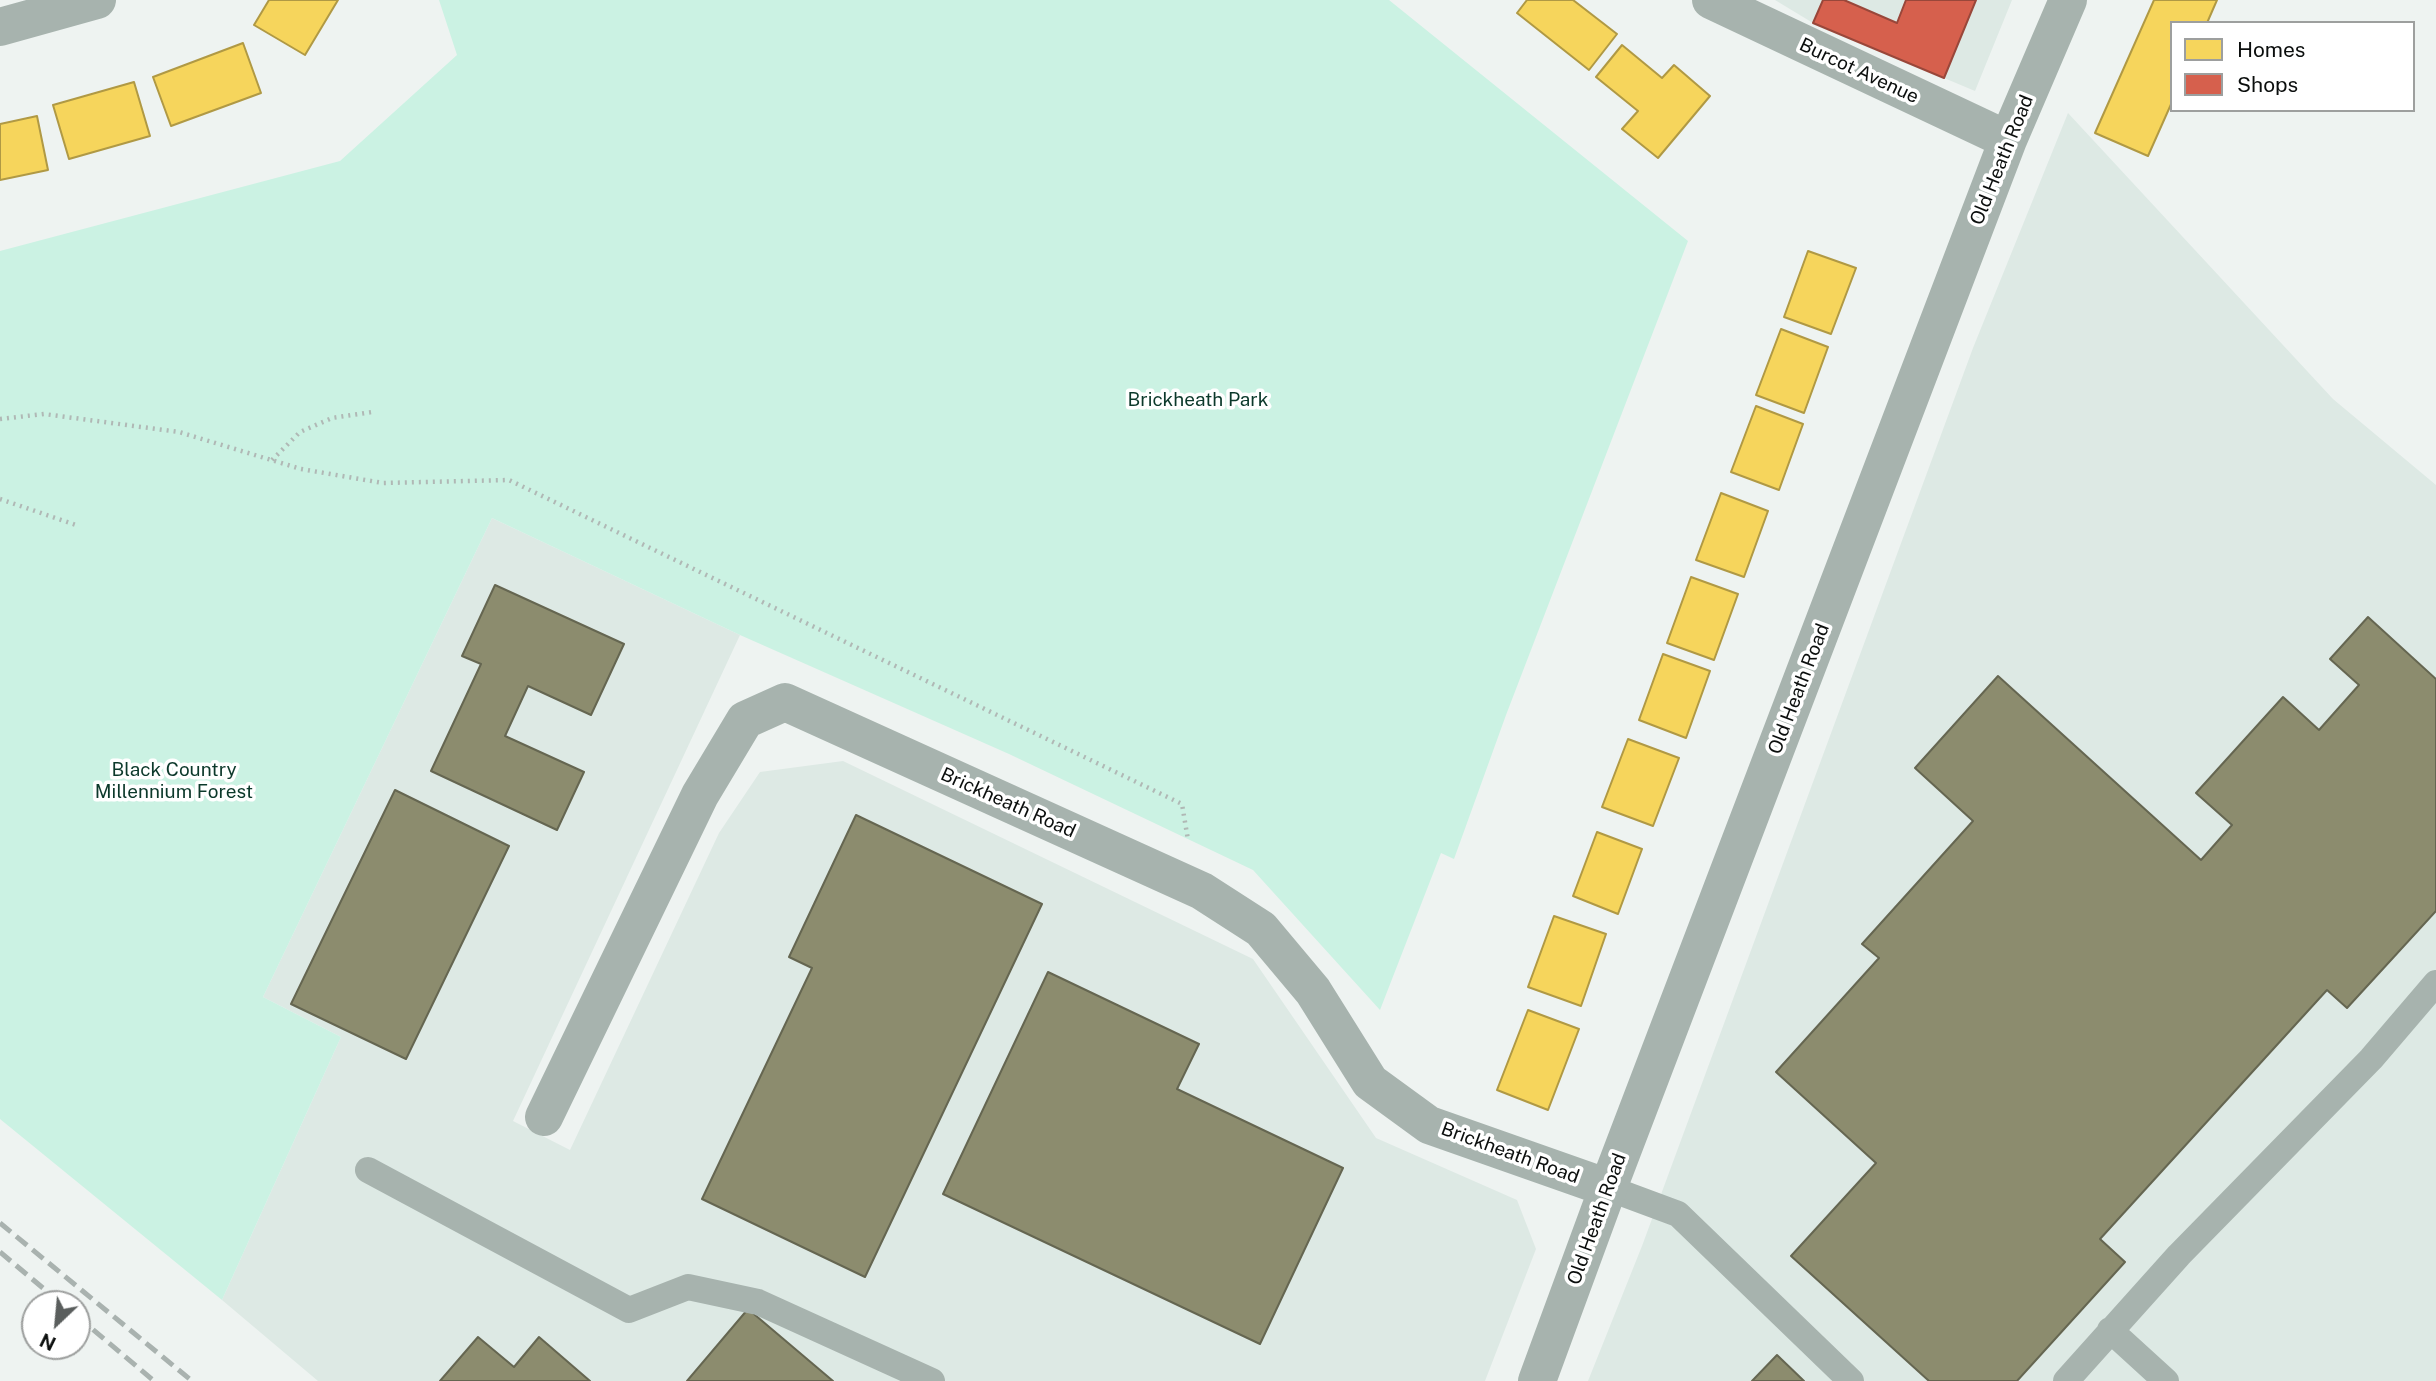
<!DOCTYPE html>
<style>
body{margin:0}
#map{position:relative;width:2436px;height:1381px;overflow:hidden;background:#eef3f1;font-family:"Public Sans",sans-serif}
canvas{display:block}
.legend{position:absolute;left:2170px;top:21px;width:245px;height:91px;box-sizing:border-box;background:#fff;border:2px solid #9d9f9e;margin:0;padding:9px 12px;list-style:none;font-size:21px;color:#0b0e0d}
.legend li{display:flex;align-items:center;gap:14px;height:35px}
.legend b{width:35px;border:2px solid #9d9f9e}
.north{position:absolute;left:21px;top:1290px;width:70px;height:70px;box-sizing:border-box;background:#fff;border:2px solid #9d9f9e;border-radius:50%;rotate:206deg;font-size:19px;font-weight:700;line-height:28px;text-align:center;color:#0b0e0d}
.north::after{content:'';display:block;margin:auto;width:24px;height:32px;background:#5a5e5d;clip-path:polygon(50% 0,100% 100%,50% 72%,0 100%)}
</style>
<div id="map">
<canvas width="2436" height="1381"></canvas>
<ul class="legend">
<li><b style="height:19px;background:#f6d55c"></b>Homes</li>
<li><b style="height:19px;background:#d6604d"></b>Shops</li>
</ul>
<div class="north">N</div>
</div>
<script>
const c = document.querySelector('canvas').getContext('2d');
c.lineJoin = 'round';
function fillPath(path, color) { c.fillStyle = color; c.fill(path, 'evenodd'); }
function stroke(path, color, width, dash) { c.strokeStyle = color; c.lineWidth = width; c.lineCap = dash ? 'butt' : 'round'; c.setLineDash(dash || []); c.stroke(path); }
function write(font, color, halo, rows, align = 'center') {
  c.font = font + ' "Public Sans",sans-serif'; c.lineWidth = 7; c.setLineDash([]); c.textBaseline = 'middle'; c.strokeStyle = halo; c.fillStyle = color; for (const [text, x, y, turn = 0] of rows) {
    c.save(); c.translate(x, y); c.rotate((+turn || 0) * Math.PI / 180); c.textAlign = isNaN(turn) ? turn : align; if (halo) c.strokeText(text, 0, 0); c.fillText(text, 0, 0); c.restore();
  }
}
const built = new Path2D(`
 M1775,0H2012L1975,91L1813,23Z
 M2068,113L2333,399L2436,485V1381H1588L1642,1246L1973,348Z
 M492,518L740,635L513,1121L570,1150L719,833L760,772L843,761L1253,959L1376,1138L1517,1200L1536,1249L1485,1381H318L222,1300L341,1037L263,997Z`);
const green = new Path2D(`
 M439,0H1389L1688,241L1506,715L1454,859L1441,853L1380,1010L1253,870L1009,754L740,635L492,518L263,997L341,1037L222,1300L0,1119V251L340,161L457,55Z`);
const homes = new Path2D(`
 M269,0H338L305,55L254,25Z
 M1527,0H1573L1617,34L1589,70L1517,13Z
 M2154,0H2217L2207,23H2172V102L2148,156L2095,133Z
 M243,43L261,93L171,126L153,77Z
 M1622,45L1662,78L1674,65L1710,96L1658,158L1622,129L1638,111L1596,77Z
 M134,82L150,136L69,159L53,105Z
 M37,116L48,170L0,180V124Z
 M1808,251L1856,268L1831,334L1784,317Z
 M1781,329L1828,347L1804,413L1756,395Z
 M1756,406L1803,424L1779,490L1731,472Z
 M1721,493L1768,511L1744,577L1696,560Z
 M1691,577L1738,594L1714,660L1667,643Z
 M1663,654L1710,671L1686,738L1639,720Z
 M1628,739L1679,758L1653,826L1602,807Z
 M1597,832L1642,849L1618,914L1573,896Z
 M1554,916L1606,934L1581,1006L1528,987Z
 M1528,1010L1579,1029L1548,1110L1497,1090Z`);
const shops = new Path2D(`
 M1823,0H1844L1897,23L1906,0H1976L1944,78L1813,23Z`);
const industry = new Path2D(`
 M495,585L624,644L591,715L528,686L505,736L584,772L557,830L431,771L481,664L462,656Z
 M2368,617L2436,679V911L2347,1008L2327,990L2100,1239L2125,1262L2017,1381H1929L1791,1256L1876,1163L1776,1072L1879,958L1862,944L1973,821L1915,768L1998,676L2201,860L2232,825L2196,793L2283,697L2319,730L2359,685L2330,659Z
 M395,790L509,846L406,1059L291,1004Z
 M856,815L1042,904L865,1277L702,1199L812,968L789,957Z
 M1048,972L1199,1044L1177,1089L1343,1168L1260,1344L943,1194Z
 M748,1309L833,1381H687Z
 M478,1337L514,1367L539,1337L590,1381H440Z
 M1777,1355L1804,1381H1752Z`);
const path = new Path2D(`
 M0,419L44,414L179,432L301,469L383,483L509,480L1182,804L1188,840
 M272,460L300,432L332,418L372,412
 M0,499L76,525`);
const lane = new Path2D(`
 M368,1170L629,1310L688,1287L758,1302L932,1381
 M1608,1188L1678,1214L1851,1381
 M2110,1330L2166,1381
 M2066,1381L2179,1255L2371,1059L2436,983`);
const street = new Path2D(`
 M1711,0L2008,140
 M0,27L97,0
 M544,1117L700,795L745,720L785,702L1202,891L1261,929L1313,991L1370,1082L1429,1125L1608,1188
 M1537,1381L1608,1188L2008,140L2068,0`);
const rail = new Path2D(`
 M0,1223L192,1381
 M0,1252L62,1304
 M77,1316L154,1381`);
const streetNames = [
 ["Burcot Avenue",1859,71,25],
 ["Old Heath Road",2002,160,-68],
 ["Old Heath Road",1799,689,-69],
 ["Brickheath Road",1008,803,24],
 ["Brickheath Road",1510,1153,20],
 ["Old Heath Road",1597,1219,-70]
];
const parkNames = [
 ["Brickheath Park",1198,400],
 ["Black Country",174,770],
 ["Millennium Forest",174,792]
];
fillPath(built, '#dde9e4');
fillPath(green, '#cbf2e3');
fillPath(homes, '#f6d55c');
stroke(homes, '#b09944', 2);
fillPath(shops, '#d6604d');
stroke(shops, '#99473a', 2);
fillPath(industry, '#8c8c6e');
stroke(industry, '#656651', 2);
stroke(path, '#b0b8b5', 4.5, [2, 5]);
stroke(lane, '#a7b3ae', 26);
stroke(street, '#a7b3ae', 38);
stroke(rail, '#a9b2af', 5, [14, 7]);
write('19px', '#0b0e0d', '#fff', streetNames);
write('19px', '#0c392b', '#fff', parkNames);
</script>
